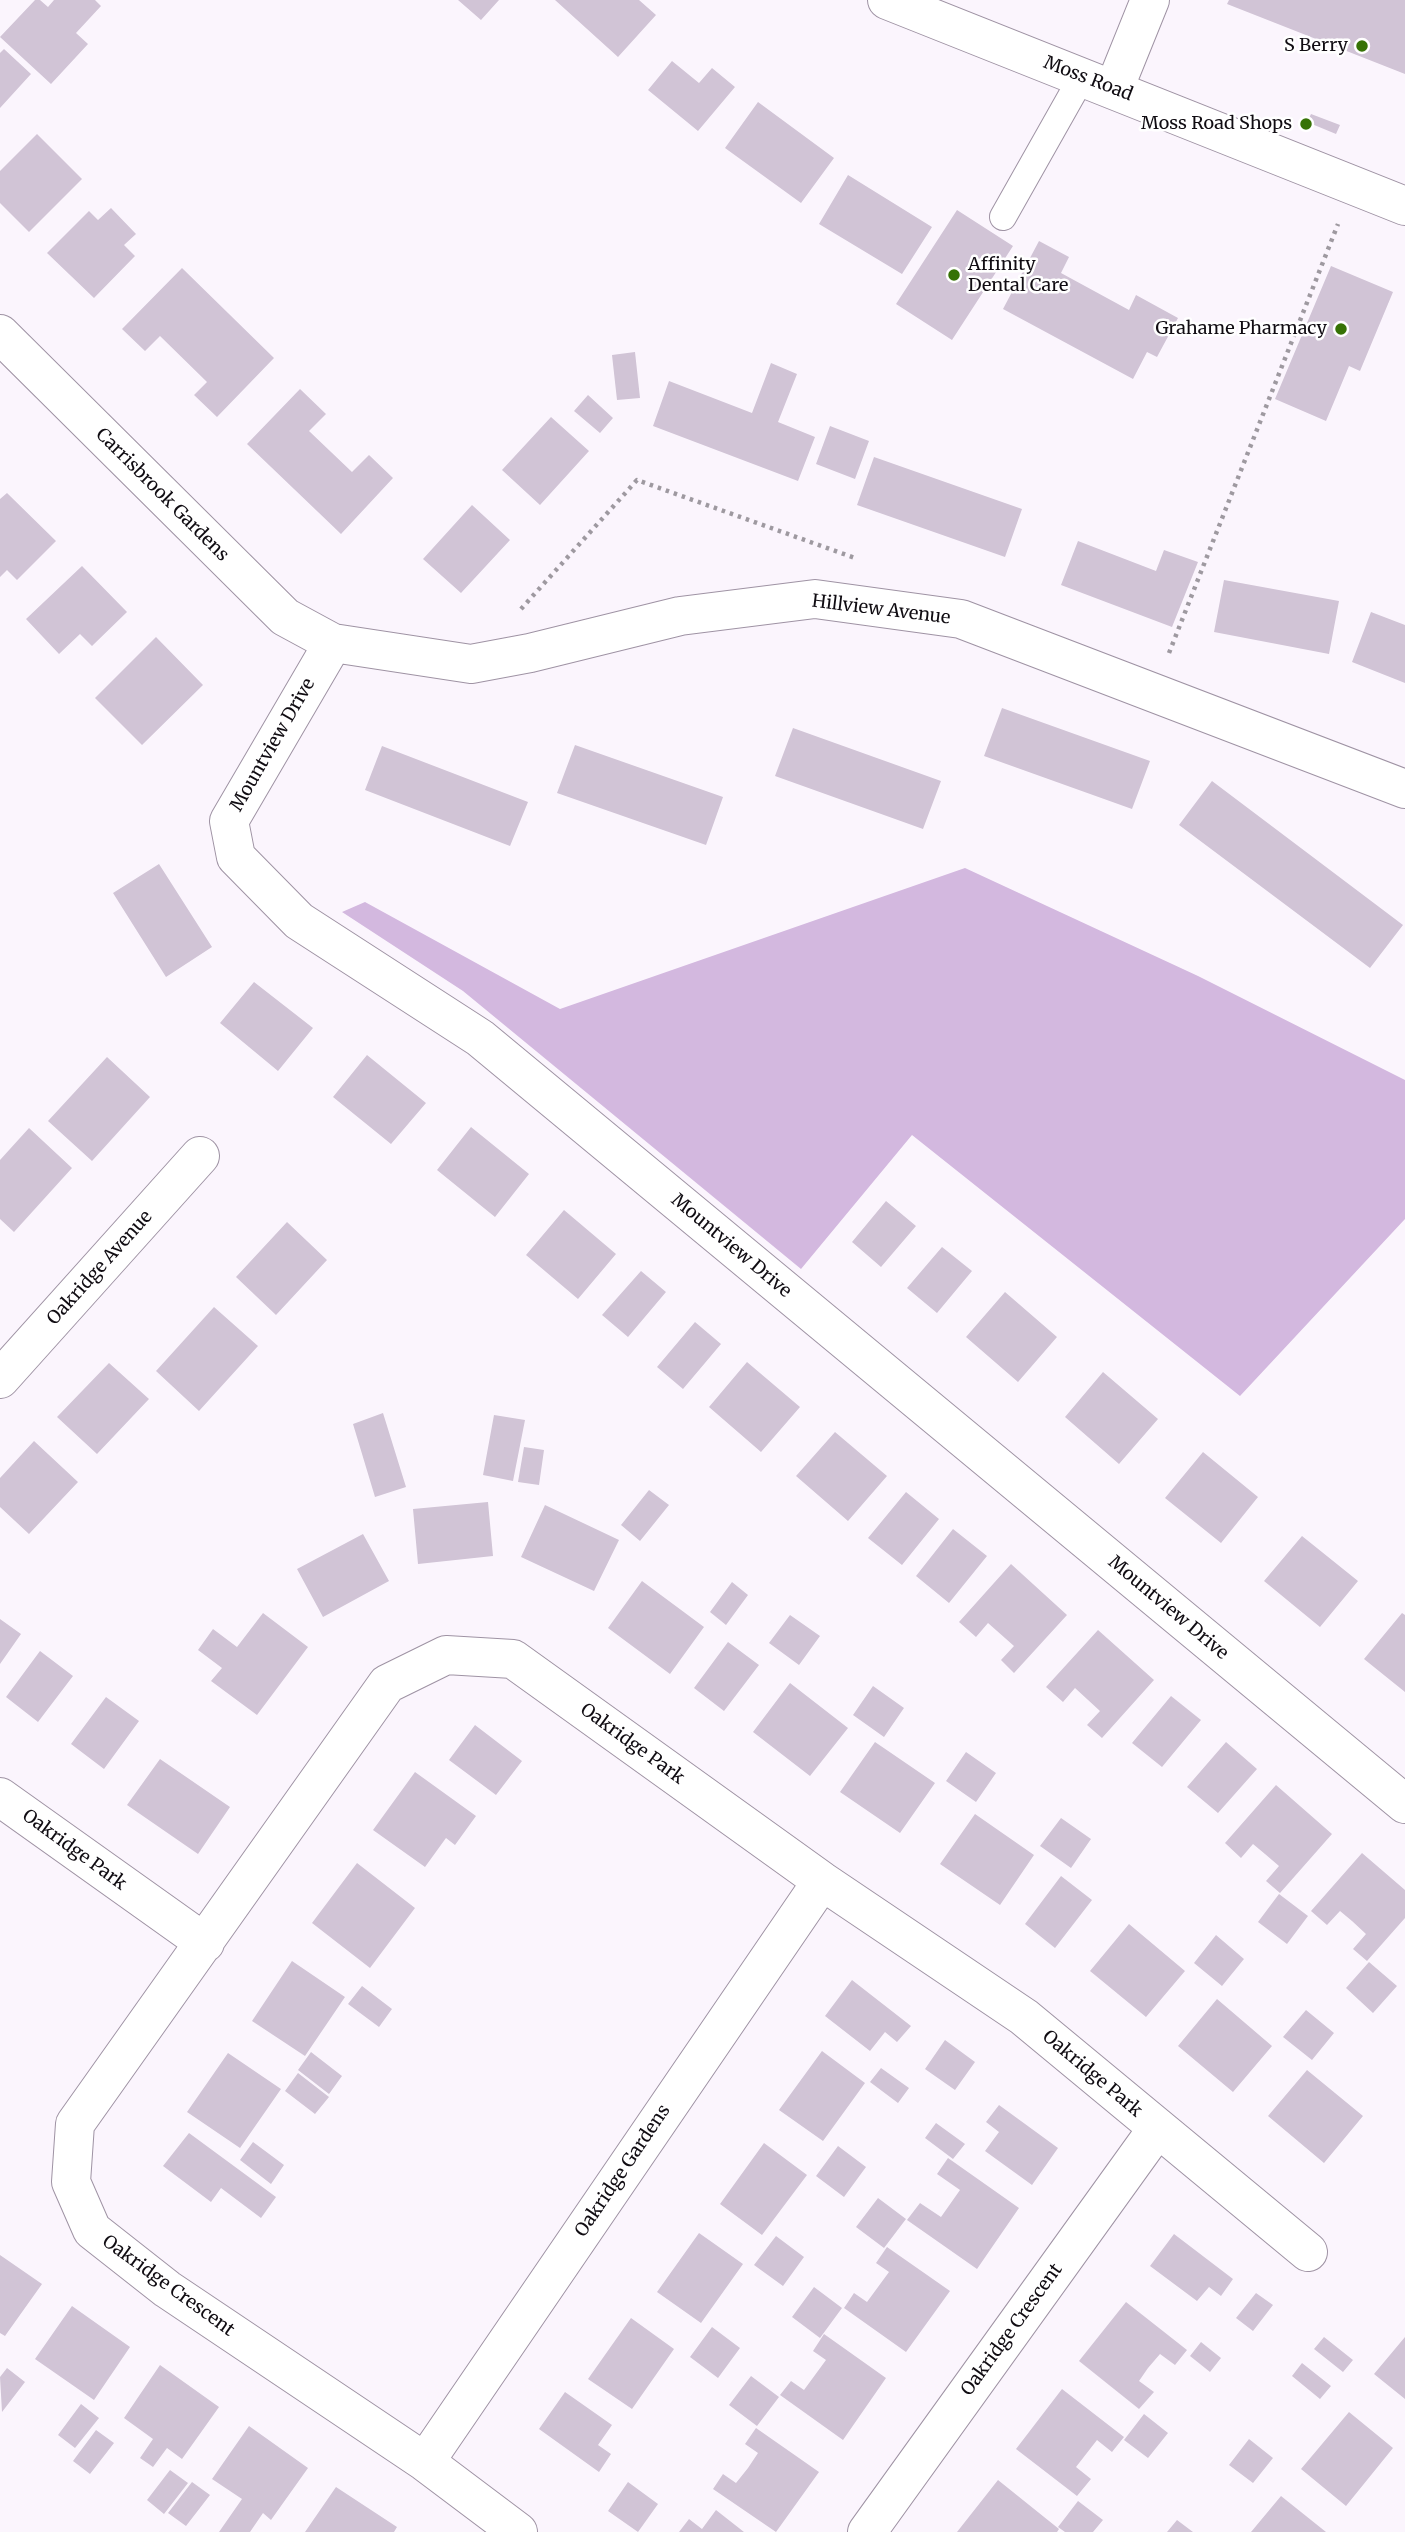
<!DOCTYPE html>
<style>
body{margin:0}
canvas{display:block;background:#fbf5fd}
</style>
<canvas width="1405" height="2532"></canvas>
<script>
const c = document.querySelector('canvas').getContext('2d');
c.lineJoin = 'round';
function fillPath(path, color) { c.fillStyle = color; c.fill(path, 'evenodd'); }
function stroke(path, color, width, dash) { c.strokeStyle = color; c.lineWidth = width; c.lineCap = dash ? 'butt' : 'round'; c.setLineDash(dash || []); c.stroke(path); }
function write(font, color, halo, rows, align = 'center') {
  c.font = font + ' Merriweather,serif'; c.lineWidth = 5; c.setLineDash([]); c.textBaseline = 'middle'; c.strokeStyle = halo; c.fillStyle = color; for (const [text, x, y, turn = 0] of rows) {
    c.save(); c.translate(x, y); c.rotate((+turn || 0) * Math.PI / 180); c.textAlign = isNaN(turn) ? turn : align; if (halo) c.strokeText(text, 0, 0); c.fillText(text, 0, 0); c.restore();
  }
}
const green = new Path2D(`
 M965,868L1198,976L1405,1080V1219L1240,1396L912,1135L801,1269L463,991L342,912L365,902L560,1009Z`);
const building = new Path2D(`
 M35,0H40L48,7L54,0H95L101,6L76,33L88,44L51,84L0,37Z
 M458,0H499L481,20Z
 M555,0H639L656,15L618,57Z
 M1229,0H1405V74L1227,4Z
 M4,49L31,74L0,108V53Z
 M672,61L699,83L712,68L735,87L698,131L648,90Z
 M758,102L834,158L801,203L725,148Z
 M1311,114L1340,125L1336,134L1307,122Z
 M37,134L82,179L29,232L0,203V171Z
 M848,175L932,227L902,274L819,224Z
 M111,208L136,234L124,245L135,256L94,298L47,253L89,211L98,220Z
 M957,210L1013,246L952,340L896,304Z
 M1039,241L1069,257L1061,273L1129,310L1136,295L1178,318L1157,357L1147,352L1133,379L1003,309Z
 M1331,266L1393,292L1360,371L1349,366L1326,421L1275,399Z
 M182,268L274,358L217,417L194,395L207,382L160,336L145,351L122,329Z
 M635,352L640,398L617,400L612,355Z
 M771,363L797,374L778,422L815,437L798,481L653,426L669,381L752,413Z
 M300,389L326,414L309,431L352,472L369,455L393,478L341,534L247,444Z
 M588,395L613,418L600,433L574,411Z
 M551,417L589,451L540,505L502,470Z
 M830,426L869,441L855,479L816,464Z
 M874,457L1022,509L1005,557L857,505Z
 M7,493L56,541L17,580L7,570L0,577V499Z
 M472,505L510,540L461,593L423,559Z
 M1078,541L1156,571L1164,550L1198,562L1172,627L1061,585Z
 M82,566L127,612L92,646L80,634L59,654L26,619Z
 M1224,580L1339,601L1329,654L1214,632Z
 M1371,612L1405,625V683L1352,662Z
 M156,637L203,685L142,745L95,698Z
 M1002,708L1150,761L1132,809L984,756Z
 M793,728L941,781L923,829L775,776Z
 M575,745L723,797L706,845L557,793Z
 M382,746L528,802L510,846L365,790Z
 M1212,781L1403,925L1370,968L1179,825Z
 M159,864L212,947L166,977L113,893Z
 M254,982L313,1028L278,1071L220,1023Z
 M367,1055L426,1103L391,1144L333,1097Z
 M107,1057L150,1097L92,1161L48,1121Z
 M471,1127L529,1174L495,1217L437,1170Z
 M29,1128L72,1168L14,1232L0,1219V1160Z
 M886,1201L916,1226L881,1267L852,1242Z
 M564,1210L616,1254L578,1299L526,1255Z
 M287,1222L327,1260L276,1315L236,1277Z
 M942,1247L972,1271L937,1313L907,1288Z
 M641,1271L666,1292L628,1337L602,1315Z
 M1005,1292L1057,1337L1018,1382L966,1337Z
 M214,1307L258,1346L199,1411L156,1371Z
 M695,1322L721,1344L683,1389L657,1367Z
 M747,1362L800,1407L761,1452L709,1407Z
 M109,1363L149,1399L97,1454L57,1417Z
 M1103,1372L1158,1419L1119,1464L1065,1417Z
 M383,1413L406,1487L375,1497L353,1424Z
 M494,1415L525,1420L513,1481L483,1475Z
 M835,1432L887,1476L848,1521L796,1476Z
 M34,1441L78,1482L29,1534L0,1507V1478Z
 M524,1447L544,1450L539,1485L518,1482Z
 M1203,1452L1258,1497L1221,1543L1165,1498Z
 M649,1490L669,1505L640,1541L621,1525Z
 M906,1492L939,1519L902,1565L868,1538Z
 M488,1502L493,1556L418,1564L413,1509Z
 M545,1505L619,1540L594,1591L521,1557Z
 M953,1529L987,1556L949,1603L916,1576Z
 M363,1534L389,1581L323,1617L297,1569Z
 M1302,1536L1358,1581L1320,1627L1264,1581Z
 M1011,1564L1067,1615L1014,1673L1001,1660L1014,1646L988,1623L976,1637L959,1622Z
 M642,1581L704,1627L670,1674L608,1628Z
 M732,1582L748,1595L726,1625L710,1612Z
 M263,1613L308,1647L257,1715L211,1681L222,1668L198,1650L213,1629L237,1647Z
 M1402,1613L1405,1615V1692L1364,1659Z
 M790,1615L820,1636L799,1665L769,1643Z
 M0,1619L21,1634L0,1664Z
 M1098,1630L1154,1680L1102,1738L1087,1725L1100,1711L1075,1688L1063,1702L1046,1687Z
 M728,1642L759,1665L724,1711L694,1688Z
 M40,1651L73,1676L38,1722L6,1697Z
 M790,1683L848,1728L810,1776L753,1732Z
 M873,1686L904,1708L884,1737L853,1715Z
 M1171,1696L1201,1720L1162,1767L1132,1743Z
 M106,1697L139,1721L104,1769L71,1744Z
 M475,1725L522,1761L496,1795L449,1760Z
 M875,1742L935,1783L900,1833L840,1792Z
 M1226,1742L1257,1769L1218,1813L1187,1787Z
 M966,1752L996,1773L976,1802L946,1781Z
 M160,1759L230,1807L198,1854L127,1805Z
 M415,1772L476,1816L455,1845L446,1838L425,1867L373,1830Z
 M1276,1785L1332,1834L1280,1893L1266,1881L1279,1866L1265,1854L1253,1844L1241,1858L1225,1843Z
 M975,1814L1034,1855L1000,1905L940,1864Z
 M1061,1818L1091,1839L1071,1868L1040,1846Z
 M1362,1853L1405,1890V1918L1367,1961L1353,1949L1366,1934L1352,1921L1340,1911L1327,1925L1311,1911Z
 M357,1863L415,1908L370,1968L312,1923Z
 M1061,1876L1092,1900L1055,1948L1025,1924Z
 M1279,1894L1308,1916L1287,1944L1258,1922Z
 M1129,1924L1185,1971L1146,2017L1090,1971Z
 M1216,1935L1244,1959L1222,1986L1194,1963Z
 M292,1961L345,1997L305,2056L252,2021Z
 M1369,1962L1397,1986L1373,2013L1346,1988Z
 M852,1980L911,2026L897,2042L885,2032L870,2051L825,2016Z
 M362,1986L392,2009L379,2027L348,2004Z
 M1217,1999L1272,2046L1233,2092L1178,2046Z
 M1306,2010L1334,2033L1312,2060L1283,2037Z
 M945,2040L975,2062L955,2090L925,2069Z
 M822,2051L865,2083L823,2141L779,2110Z
 M311,2052L342,2076L329,2094L298,2070Z
 M228,2053L281,2089L240,2148L187,2112Z
 M881,2068L909,2088L898,2103L870,2082Z
 M1307,2070L1363,2116L1324,2163L1268,2116Z
 M298,2073L329,2097L315,2114L285,2091Z
 M999,2105L1058,2148L1032,2185L985,2151L999,2132L986,2122Z
 M936,2123L965,2144L953,2159L925,2138Z
 M189,2133L276,2197L261,2218L221,2188L211,2202L163,2166Z
 M253,2142L284,2165L271,2184L240,2160Z
 M764,2143L807,2175L762,2235L720,2204Z
 M838,2146L866,2167L844,2197L816,2176Z
 M948,2158L1019,2208L977,2269L907,2220L920,2203L941,2217L960,2190L937,2174Z
 M878,2198L906,2219L884,2248L856,2227Z
 M699,2233L743,2264L701,2323L657,2292Z
 M1174,2234L1233,2279L1221,2296L1209,2287L1197,2301L1150,2266Z
 M776,2236L804,2257L783,2286L754,2265Z
 M887,2247L950,2291L906,2352L844,2308L854,2293L867,2302L889,2272L876,2263Z
 M0,2255L42,2284L5,2336L0,2333Z
 M814,2287L842,2308L820,2338L792,2317Z
 M1256,2293L1273,2305L1253,2331L1236,2318Z
 M1126,2302L1187,2350L1175,2365L1160,2354L1148,2368L1139,2381L1154,2392L1139,2409L1079,2361Z
 M72,2306L130,2347L94,2400L35,2359Z
 M631,2318L674,2349L632,2409L588,2379Z
 M712,2327L740,2348L718,2378L690,2357Z
 M824,2334L886,2378L843,2440L780,2395L791,2381L804,2390L826,2360L813,2351Z
 M1324,2337L1353,2360L1343,2372L1314,2349Z
 M1405,2337V2399L1374,2374Z
 M1201,2342L1221,2358L1210,2372L1190,2356Z
 M1302,2363L1331,2386L1320,2399L1292,2376Z
 M160,2365L219,2407L182,2459L167,2448L153,2467L140,2458L153,2439L124,2418Z
 M7,2368L25,2382L2,2412L0,2377Z
 M751,2376L779,2397L757,2426L729,2405Z
 M1062,2389L1124,2437L1112,2452L1097,2440L1076,2467L1091,2479L1077,2496L1016,2449Z
 M565,2392L612,2425L598,2445L611,2454L599,2472L539,2429Z
 M81,2404L99,2418L75,2448L58,2435Z
 M1349,2412L1393,2448L1346,2506L1301,2469Z
 M1144,2414L1168,2433L1148,2458L1124,2440Z
 M249,2426L308,2468L271,2520L263,2513L250,2532H219L242,2499L212,2479Z
 M756,2428L819,2472L776,2532L713,2489L723,2474L736,2483L748,2468L758,2453L745,2444Z
 M96,2430L114,2443L90,2474L73,2461Z
 M1249,2439L1273,2458L1253,2483L1229,2465Z
 M170,2470L188,2483L164,2514L147,2500Z
 M998,2480L1059,2529L1057,2532H957Z
 M192,2482L210,2495L186,2526L168,2513Z
 M628,2482L658,2504L638,2532L608,2511Z
 M336,2487L397,2527L394,2532H305Z
 M1281,2496L1326,2532H1251Z
 M1078,2501L1103,2520L1093,2532H1065L1058,2527Z
 M716,2510L744,2532H679L689,2519L702,2529Z
 M1177,2520L1193,2532H1167Z`);
const path = new Path2D(`
 M521,609L637,480L855,558
 M1169,653L1338,224`);
const lane = new Path2D(`
 M1003,217L1082,77`);
const street = new Path2D(`
 M887,0L1405,206
 M1114,89L1150,0
 M0,334L285,617L333,643L471,664L530,653L680,616L815,599L961,619L1405,789
 M333,643L229,821L236,857L299,921L480,1038L1405,1804
 M0,1379L200,1156
 M0,1797L205,1943
 M425,2462L822,1881
 M518,2532L425,2462L167,2289L92,2230L71,2182L75,2124L387,1684L446,1655L513,1659L822,1881L1024,2017L1308,2252
 M867,2532L1157,2129`);
const markers = [
 [1362,46,7,"#367205"],
 [1306,124,7,"#367205"],
 [954,275,7,"#367205"],
 [1341,329,7,"#367205"]
];
const poiNames = [
 ["S Berry",1348,46],
 ["Moss Road Shops",1292,124],
 ["Affinity",968,265,"left"],
 ["Dental Care",968,286,"left"],
 ["Grahame Pharmacy",1327,329]
];
const streetNames = [
 ["Moss Road",1088,79,21],
 ["Carrisbrook Gardens",162,495,45],
 ["Hillview Avenue",881,610,7],
 ["Mountview Drive",273,745,-60],
 ["Mountview Drive",731,1246,40],
 ["Oakridge Avenue",100,1268,-48],
 ["Mountview Drive",1168,1608,40],
 ["Oakridge Park",632,1744,36],
 ["Oakridge Park",74,1850,36],
 ["Oakridge Park",1092,2074,40],
 ["Oakridge Gardens",623,2171,-56],
 ["Oakridge Crescent",168,2286,36],
 ["Oakridge Crescent",1012,2330,-54]
];
fillPath(green, '#d3b8df');
fillPath(building, '#d1c4d6');
stroke(lane, '#9f93a4', 28);
stroke(street, '#9f93a4', 40);
stroke(path, '#9e99a0', 4.5, [3.5, 5]);
stroke(lane, '#fff', 26);
stroke(street, '#fff', 38);
for (const [x, y, r, color] of markers) { const dot = new Path2D(); dot.arc(x, y, r, 0, 2 * Math.PI); c.fillStyle = color; c.fill(dot); stroke(dot, '#fff', 2.5); }
write('18px', '#100c12', '#fff', poiNames, 'right');
write('18px', '#100c12', '#fff', streetNames);
</script>
